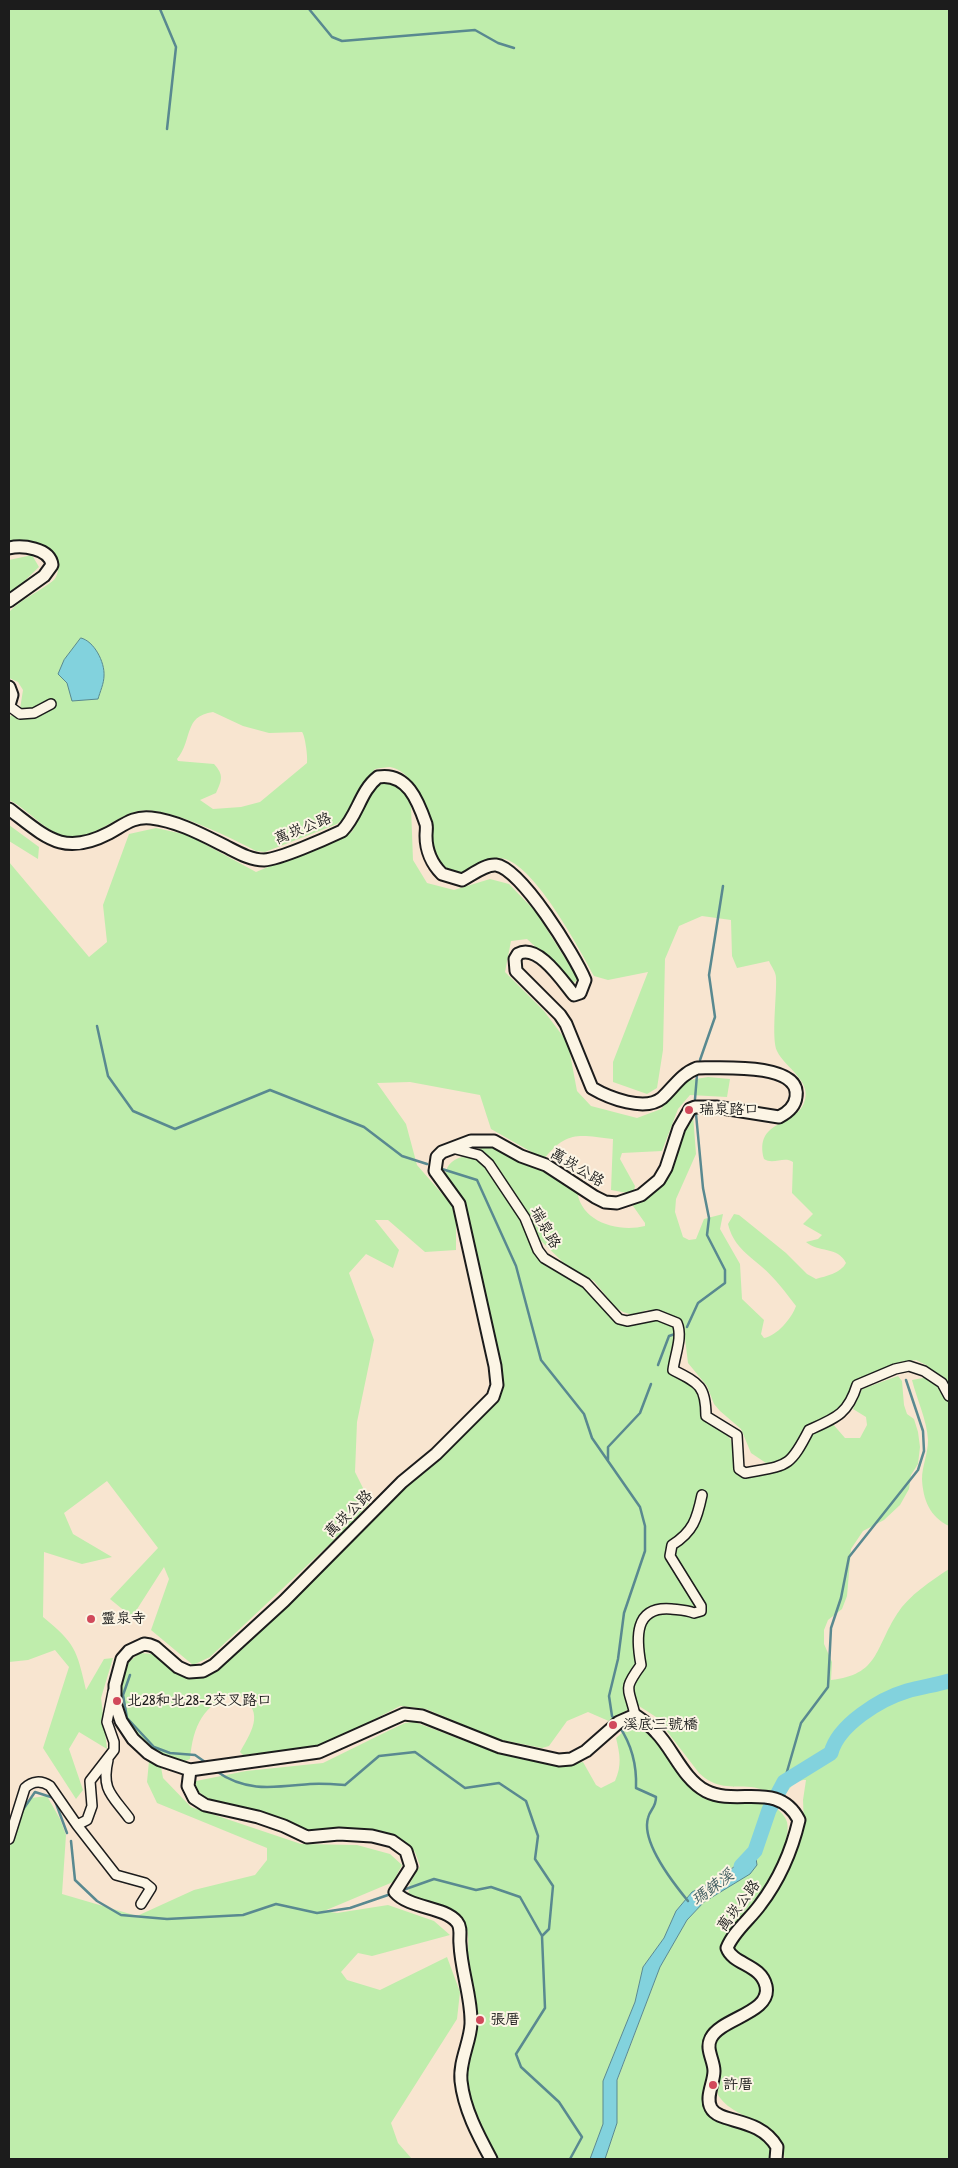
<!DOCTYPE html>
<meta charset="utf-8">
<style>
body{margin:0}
#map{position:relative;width:958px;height:2168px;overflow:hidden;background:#f8e5d0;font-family:"Patrick Hand",sans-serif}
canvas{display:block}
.frame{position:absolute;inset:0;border:10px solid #1c1c1c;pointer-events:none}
</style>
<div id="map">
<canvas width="958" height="2168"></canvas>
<div class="frame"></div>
</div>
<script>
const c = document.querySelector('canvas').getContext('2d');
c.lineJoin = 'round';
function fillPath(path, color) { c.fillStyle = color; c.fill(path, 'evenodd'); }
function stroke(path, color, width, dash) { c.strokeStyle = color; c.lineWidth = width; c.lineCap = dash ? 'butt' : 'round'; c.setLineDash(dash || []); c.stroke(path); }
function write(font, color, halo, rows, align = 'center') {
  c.font = font + ' "Patrick Hand","LXGW WenKai TC",sans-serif'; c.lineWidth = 4; c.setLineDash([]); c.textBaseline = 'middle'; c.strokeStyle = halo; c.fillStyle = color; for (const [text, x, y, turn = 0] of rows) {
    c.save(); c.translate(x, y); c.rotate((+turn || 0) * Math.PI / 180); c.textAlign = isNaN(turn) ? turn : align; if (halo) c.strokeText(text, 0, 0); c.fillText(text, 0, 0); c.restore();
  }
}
const green = new Path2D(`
 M9,9H949V1526C930,1517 923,1500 922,1479C922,1466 928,1454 928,1440C927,1420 917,1400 912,1380L923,1378L928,1366L916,1360L900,1362L865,1377L839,1409L783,1461L766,1463L751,1453L741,1429L720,1411L714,1404L707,1386L688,1363L683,1322L672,1315L663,1313L647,1310L633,1315L623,1312L615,1307L594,1281L566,1265L540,1240L527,1213L500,1170L478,1149C501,1140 556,1176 577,1188C578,1221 617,1233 645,1226V1223L633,1206C638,1197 655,1194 662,1181C673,1161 679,1136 687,1115H693L696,1154L676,1199L675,1212L683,1237L689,1240L696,1239L704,1219L723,1214L720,1229L740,1264L742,1299L764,1320L761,1334L764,1338C777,1336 792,1318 796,1306C786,1293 775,1278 762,1267C747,1254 733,1245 728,1224L734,1214L739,1215L786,1253L807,1274L816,1279C826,1276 841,1273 846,1263C838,1246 818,1253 806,1242L818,1239L822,1235L803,1224L813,1214L792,1193L793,1162C784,1156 773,1165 764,1159C754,1120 794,1127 804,1103C813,1081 785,1068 777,1051C771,1039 777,994 776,978C776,972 771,966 769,961L737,968L732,956L731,920L702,916L679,926L665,959L663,1050L657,1088L647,1094L613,1082V1062L648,972L608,980L594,976C579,948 536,868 505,859C478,850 460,895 438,861C431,849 433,836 431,824C428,805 411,770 390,767C386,767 380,768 375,769L355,795L346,816L337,824L265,852L256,851C231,838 166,805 138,811C116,816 87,844 63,836C42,829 28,809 9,800V717L20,709L23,690L18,682L9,678V612C21,599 37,593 50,583C55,580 57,576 58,570C61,545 25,547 9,545ZM213,712L243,726L269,733L302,732C305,735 308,757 307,763L260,802L241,807L213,809L200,800L216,793C222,780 224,775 214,764L178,761L177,759C193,740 183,716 213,712Z
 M32,555L39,567L9,596V560Z
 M383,778L404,789L411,807L413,860L427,883L454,890L490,879L509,884L536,912L578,979L574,983L527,939L511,941L505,972L544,1011L568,1043L577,1091L591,1106L637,1118L661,1109L684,1081L708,1077L730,1079L727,1097L690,1095L678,1109L662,1151L622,1153L620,1159L635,1186L633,1194L611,1190L613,1139C579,1135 567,1130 544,1159L491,1129L480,1095L410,1082L377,1083L406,1124L417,1165L456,1210V1250L425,1252L388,1220H375L399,1250L393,1268L366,1254L349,1273L374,1340L357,1422L355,1472L370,1502L351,1524L210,1657L193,1665L151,1630L169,1579L164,1567L132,1617L110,1599L158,1548L107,1481L64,1513L73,1534L112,1557L82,1564L44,1552L43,1617C75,1643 77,1650 86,1690L104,1659L113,1658L101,1698L107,1749L79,1732L69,1749L83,1790L76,1799L43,1748L69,1667L55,1650L28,1660L9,1662V862L89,957L107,942L103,905L129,834L156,828L188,835L256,872L352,832L369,783Z
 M9,825L39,847L38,859L9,841Z
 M462,1157L472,1158L484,1163L520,1216L539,1258L546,1266L586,1289L614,1319L657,1318L674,1325L677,1336L671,1368L694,1385L700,1394L702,1404L731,1440L737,1472L747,1478C790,1467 790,1472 811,1432L832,1423L845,1438H860L867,1425L866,1417L853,1409L862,1389L898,1376L902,1381L904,1405L907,1414L914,1419L918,1432L920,1447L918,1464L911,1475L909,1489L900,1505L884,1520L863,1531L851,1549L847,1596L842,1609L828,1620L824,1630V1644L832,1662L831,1680C879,1675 875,1648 897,1614C909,1595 931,1581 949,1569V2159H785C779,2116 736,2123 718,2095C717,2086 720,2070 719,2064C717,2056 712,2050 715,2041C724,2019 764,2020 773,1992C767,1964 744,1964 732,1944L751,1925L767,1904L796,1849L804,1825L803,1800L806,1780C791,1780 792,1789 782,1797C772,1793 761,1788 751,1787C730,1786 716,1789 699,1773L656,1717L639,1706L628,1709L611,1722L588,1712L567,1721L549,1746L542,1748L497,1739L426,1709L400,1706L323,1746L243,1755L240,1752C254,1728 265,1710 236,1693C203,1704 193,1726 190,1759L185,1761C175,1759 164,1758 155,1752C127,1735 108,1697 126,1666C129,1661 135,1657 140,1653L153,1654L202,1676L212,1673L501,1387L499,1361L465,1209L446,1180C444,1167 451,1160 462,1157Z
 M414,1722C461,1738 534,1773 583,1762L596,1785L601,1788L615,1781C622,1765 620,1755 616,1738L630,1726H636L647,1732L704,1793C722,1796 743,1795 761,1800C771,1803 784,1812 787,1822C792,1842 768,1884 757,1901C745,1918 728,1930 721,1950C732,1966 754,1972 761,1989C753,2008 733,2016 715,2026L707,2060L709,2072L704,2104L710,2116L758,2132L773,2151L770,2159H605L617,2123V2081L660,1967L687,1920L704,1902L750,1874L743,1859L718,1879L692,1892L676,1911L664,1938L643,1967L635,2002L603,2081V2124L590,2159H496C483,2129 463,2095 468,2060C470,2049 477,2039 477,2027C478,2004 468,1981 468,1958C468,1944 471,1923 458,1916L408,1895L410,1883L420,1866L415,1852L387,1834L369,1830L336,1829L312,1832L267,1814L227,1805L205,1797L196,1789V1781L246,1771L323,1763L390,1730L405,1723Z
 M149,1761L161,1767L163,1778L191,1807L301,1844L357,1845L390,1854L402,1865L393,1882L324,1911L337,1913L388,1905L434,1921L450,1935L372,1956L358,1953L341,1972L347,1980L380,1990L447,1957L460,1992L457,2019L391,2123L398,2143L412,2159H9V1844L12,1822L31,1798L47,1796L60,1819L66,1835L62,1894L137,1916L194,1890L255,1875L267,1860V1848L157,1803L147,1782Z`);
const water = new Path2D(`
 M81,638C94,641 105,662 104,676C104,683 100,692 98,699L72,701L67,683L58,674L64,660Z
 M755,1851L757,1865L750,1874L704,1902L687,1920L660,1967L617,2080V2123L605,2159H590L603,2124V2081L635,2002L643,1967L664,1938L676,1911L692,1892L718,1879Z`);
const stream = new Path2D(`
 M160,9L176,47L167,129
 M309,9L332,37L342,41L475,30L498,43L514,48
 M97,1026L108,1076L133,1111L175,1129L270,1090L364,1127L402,1156L427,1164
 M700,1060L715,1017L709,975L723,886
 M695,1099L697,1075
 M442,1169L477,1180L516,1266L541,1360L584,1414L592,1438L640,1507L645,1526V1551L624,1613L618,1659L609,1696L612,1716L616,1721
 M687,1327L698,1303L725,1283V1270L707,1235L709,1218L703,1188L696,1114
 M658,1365L669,1336L675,1334
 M608,1460V1447L640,1413L651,1384
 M130,1675L123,1695L127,1718L154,1747L170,1753L195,1755L208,1764
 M619,1726C632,1745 637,1764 636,1788L656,1797C656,1808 650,1809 648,1818C641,1842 674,1884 688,1901
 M216,1771C247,1793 275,1787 310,1784C321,1783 333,1784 345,1785L379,1756L415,1752L465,1788L499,1783L526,1801L538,1836L535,1859L553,1886L549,1929L542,1936L545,2008L516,2054L521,2067L559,2102L582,2137L570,2159
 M784,1782L801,1723L828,1687L831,1628L841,1598L849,1557L918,1470L924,1451L923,1431L906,1380
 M22,1811L35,1792L54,1798L67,1833
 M71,1841L75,1880L97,1901L121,1915L167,1919L243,1915L276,1904L317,1913L350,1908L388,1895
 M403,1890L434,1879L476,1890L491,1887L520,1897L542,1936`);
const river = new Path2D(`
 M741,1866L755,1851L769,1810L784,1782L831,1753C838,1725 880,1699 907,1691C921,1687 935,1685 949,1681`);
const minor = new Path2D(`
 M9,706L20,714L34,713L51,704
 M452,1148L479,1155L489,1164L525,1218L538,1250L544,1258L586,1283L619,1319L627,1321L657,1315L677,1323C683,1337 675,1354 673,1370C699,1383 706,1386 706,1416L737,1435L739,1469L745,1473C787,1465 789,1469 809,1430C836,1418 848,1414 857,1385L895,1369L909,1366L924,1371L942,1383L949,1396
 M635,1715C629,1687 622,1691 641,1665C636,1638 634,1606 671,1609C679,1610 686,1610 694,1613L701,1611V1606L670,1556L672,1545C693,1532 697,1519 702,1495
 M108,1760C101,1790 112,1795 129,1818
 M77,1825L116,1875L145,1883L151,1888L141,1904
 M9,1839L25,1788C32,1781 41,1780 50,1786L77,1825L87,1820L92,1806L90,1781L114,1750V1742L107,1722L113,1692`);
const tertiary = new Path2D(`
 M9,548C22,545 50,548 52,565L44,576L9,601
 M9,687L12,695L9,705
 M9,809C46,837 63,857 109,833C124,825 133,816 151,818C177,821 201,834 225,846C237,852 250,860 264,860C280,859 325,839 342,831C358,815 360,791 378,777C407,772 418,801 426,824C427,828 426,831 426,836C426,850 432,864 442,874L462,880C472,875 485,864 496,865C521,868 575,956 585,980L580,993L574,995C563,982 538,943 518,954L515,959L516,971L560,1015L566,1024L592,1088C609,1098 645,1112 662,1098C674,1087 681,1074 697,1068C717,1068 802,1062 796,1097C795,1106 787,1113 779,1117L716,1107H695L690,1109L679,1128L666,1168L659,1180L641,1195L617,1203L605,1202L595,1197L546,1165L521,1156L494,1141H471L442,1152L437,1157L435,1171L459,1204L495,1366L497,1385L493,1397L436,1454L402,1482L284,1601L214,1665L203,1671L189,1672L178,1667L155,1647L150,1645L144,1644L129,1651L122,1659L115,1685V1703L121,1721L133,1739L148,1753L160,1760L190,1770L319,1752L404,1714L422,1716L500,1747L559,1760L571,1759L586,1751L619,1722L635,1715C642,1720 650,1725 656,1732C673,1749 683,1779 706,1791C737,1807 778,1780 799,1820C792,1850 779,1880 760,1905C750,1919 733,1932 727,1948C733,1965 761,1964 766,1986C772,2013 721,2018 711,2038C705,2049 714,2060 714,2071C714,2083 705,2097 711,2108C719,2124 759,2116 777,2147L776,2159
 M190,1770L188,1786L194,1798L205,1805L258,1817L284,1826L307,1837L339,1834L372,1836L392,1841L406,1851L411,1867L395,1892C410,1909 444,1906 457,1922C462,1928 459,1937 460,1944C461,1971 472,1998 471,2024C470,2043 459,2061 461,2081C464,2109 478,2135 491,2159`);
const markers = [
 [689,1110,5,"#d1495b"],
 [91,1619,5,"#d1495b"],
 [117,1701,5,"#d1495b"],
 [613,1725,5,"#d1495b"],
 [480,2020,5,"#d1495b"],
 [713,2085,5,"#d1495b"]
];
const streetNames = [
 ["萬崁公路",303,829,-22],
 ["萬崁公路",577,1168,31],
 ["瑞泉路",545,1228,61],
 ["萬崁公路",349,1514,-45],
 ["萬崁公路",739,1906,-53]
];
const poiNames = [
 ["瑞泉路口",699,1110],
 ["靈泉寺",101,1619],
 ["北28和北28-2交叉路口",127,1701],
 ["溪底三號橋",623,1725],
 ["張厝",490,2020],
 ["許厝",723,2085]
];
const waterNames = [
 ["瑪鋉溪",713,1888,-37]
];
fillPath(green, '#bfedac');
fillPath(water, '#82d2dd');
stroke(water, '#598990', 1);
stroke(stream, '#598990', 2.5);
stroke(river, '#82d2dd', 15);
stroke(minor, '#1c1c1c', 12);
stroke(tertiary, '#1c1c1c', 15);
stroke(minor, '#fcf5e5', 9);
stroke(tertiary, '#fcf5e5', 11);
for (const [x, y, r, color] of markers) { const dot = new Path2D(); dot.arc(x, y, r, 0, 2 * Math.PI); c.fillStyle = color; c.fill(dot); stroke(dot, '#fcf5e5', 2); }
write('15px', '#1c1c1c', '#fcf5e5', streetNames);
write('15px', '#1c1c1c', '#fcf5e5', poiNames, 'left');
write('italic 16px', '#405c60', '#fcf5e5', waterNames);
</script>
